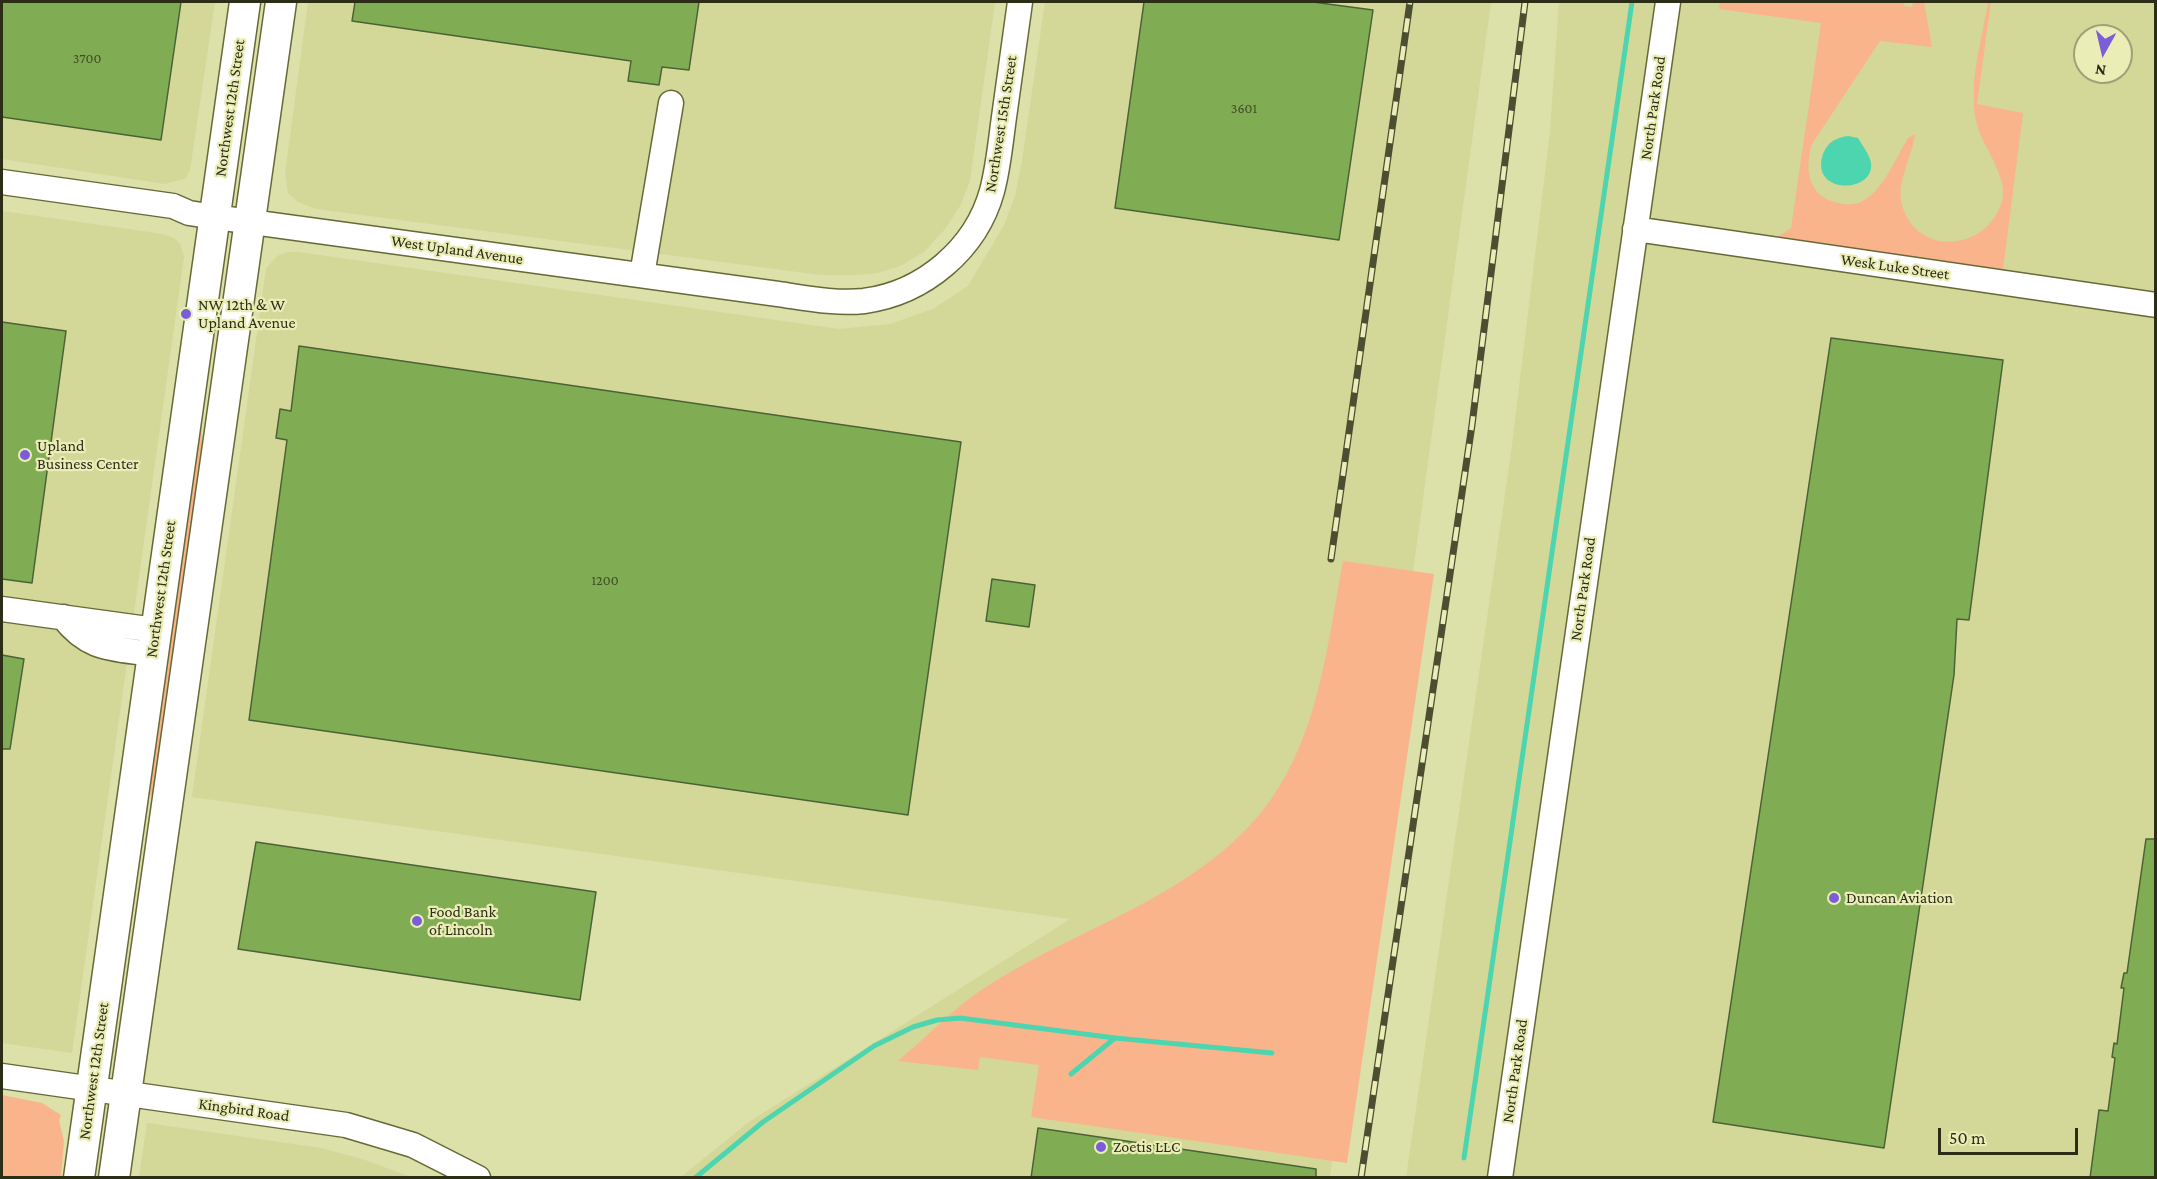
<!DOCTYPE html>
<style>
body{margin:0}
#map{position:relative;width:2157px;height:1179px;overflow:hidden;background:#dce0a9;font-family:"Crimson Pro",serif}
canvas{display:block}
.frame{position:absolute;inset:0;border:3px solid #2b2d17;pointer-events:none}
.north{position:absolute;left:2073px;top:24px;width:60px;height:60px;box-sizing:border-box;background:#eaedb6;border:2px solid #9ea076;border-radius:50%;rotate:188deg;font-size:16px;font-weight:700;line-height:24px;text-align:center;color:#2b2d17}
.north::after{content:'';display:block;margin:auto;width:21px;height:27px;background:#7b5dd7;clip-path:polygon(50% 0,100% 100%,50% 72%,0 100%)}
.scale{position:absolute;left:1938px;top:1128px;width:140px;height:27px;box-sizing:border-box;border:3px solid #2b2d17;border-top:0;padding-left:8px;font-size:18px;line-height:21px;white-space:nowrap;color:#2b2d17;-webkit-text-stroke:4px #eaedb6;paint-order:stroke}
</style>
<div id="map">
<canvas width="2157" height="1179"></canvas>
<div class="frame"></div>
<div class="north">N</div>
<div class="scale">50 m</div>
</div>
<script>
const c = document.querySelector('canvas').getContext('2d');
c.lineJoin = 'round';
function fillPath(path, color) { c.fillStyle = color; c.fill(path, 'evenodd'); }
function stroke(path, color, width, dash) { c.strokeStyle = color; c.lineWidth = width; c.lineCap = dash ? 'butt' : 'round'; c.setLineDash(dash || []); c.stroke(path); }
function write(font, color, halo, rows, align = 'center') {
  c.font = font + ' "Crimson Pro",serif'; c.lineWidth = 4.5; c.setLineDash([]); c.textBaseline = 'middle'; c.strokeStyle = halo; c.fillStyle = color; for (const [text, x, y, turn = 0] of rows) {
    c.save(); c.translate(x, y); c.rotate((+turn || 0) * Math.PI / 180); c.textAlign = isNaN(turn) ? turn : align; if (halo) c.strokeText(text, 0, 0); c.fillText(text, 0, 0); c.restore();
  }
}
const built = new Path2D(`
 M2,2H215L190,170L186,178L165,184L2,159Z
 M308,2H995L970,181L960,206L945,229L924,252L900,266L878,273L856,275H821L316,209L298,202L288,193L285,174Z
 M1045,2H1491L1330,1177H681L749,1122L1070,919L192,797L266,269L277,256L287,252H298L839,329L890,324L933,309L968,286L1004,225L1015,196L1022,161Z
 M1559,2H2155V1177L1406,1178L1511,453L1550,132ZM2085,36H2121V72H2085Z
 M2,211L163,234L174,238L180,244L184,257L72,1053L2,1043Z
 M147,1123L321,1148L365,1160L411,1177H139Z`);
const green = new Path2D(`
 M1720,2H1904V6L1912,7L1913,2H1924L1932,47L1880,41L1812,144C1804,169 1808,197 1838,203C1845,205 1855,205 1861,202C1884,190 1895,159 1908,138L1915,134C1912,158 1896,182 1902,205C1917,258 1988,251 2002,201C2008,177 1985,150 1978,128C1966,89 1982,41 1988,2H1991L1977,104L2023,113L2003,270L1776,238L1791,228L1821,23L1719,9Z
 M195,423H201L203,466L156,795H146Z
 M1343,561L1434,574L1347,1163L1031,1117L1039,1065L980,1057L978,1070L898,1061C927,1037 958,1004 989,985C1086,923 1215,891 1279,787C1320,721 1329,636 1343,561Z
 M2,1095L42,1103L61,1115L59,1121L64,1141L61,1177H2Z`);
const water = new Path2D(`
 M1848,136L1858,138C1862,145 1870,155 1871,163C1875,194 1809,195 1823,154C1828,142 1835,138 1848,136Z`);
const stream = new Path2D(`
 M1071,1074L1115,1038
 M1464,1158L1632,2
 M695,1178L763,1122L874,1046L913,1027L937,1020L960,1018L1115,1038L1272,1053`);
const building = new Path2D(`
 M2,2H181L161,140L2,117Z
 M355,2H699L689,70L662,67L659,85L628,81L631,61L352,21Z
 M1144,2H1313L1373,10L1339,240L1115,208Z
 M2,322L66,331L32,583L2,579Z
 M1831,338L2003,360L1969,620L1957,619L1954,675L1884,1148L1713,1122Z
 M299,346L961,442L908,815L249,720L287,440L276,438L280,409L291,411Z
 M992,579L1035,585L1029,627L986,621Z
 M2,655L24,659L10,749H2Z
 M2146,839H2156V1178H2090L2099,1110L2108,1111L2115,1058L2112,1057L2114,1043L2117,1044L2124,988H2121L2124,973H2127Z
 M256,842L596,892L580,1000L238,949Z
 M1038,1128L1316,1169V1178H1031Z`);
const minor = new Path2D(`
 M2,182L173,206L189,213L215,217L778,294C806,298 836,304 864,301C924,293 976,249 992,191C999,165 1001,137 1005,110C1010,74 1015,38 1020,2
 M1635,229L2156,305
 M642,275L671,103
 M2,609L155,630
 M63,617C89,651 113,648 152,654
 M2,1076L346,1125L413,1145L478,1178
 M1500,1178L1668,2`);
const major = new Path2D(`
 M79,1178L245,2
 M114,1178L281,2`);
const rail = new Path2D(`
 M1331,559L1410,2
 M1361,1178L1472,425L1525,2`);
const markers = [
 [186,314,6,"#7b5dd7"],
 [25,455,6,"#7b5dd7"],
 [1834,898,6,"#7b5dd7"],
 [417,921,6,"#7b5dd7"],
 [1101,1147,6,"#7b5dd7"]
];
const numberNames = [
 ["3700",87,59],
 ["3601",1244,109],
 ["1200",605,581]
];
const streetNames = [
 ["Northwest 12th Street",230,108,-82],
 ["North Park Road",1653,108,-82],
 ["Northwest 15th Street",1001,124,-81],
 ["West Upland Avenue",457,250,8],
 ["Wesk Luke Street",1895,267,8],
 ["Northwest 12th Street",161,589,-82],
 ["North Park Road",1583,589,-82],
 ["Northwest 12th Street",94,1071,-82],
 ["North Park Road",1515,1071,-82],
 ["Kingbird Road",244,1110,8]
];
const poiNames = [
 ["NW 12th & W",198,305],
 ["Upland Avenue",198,323],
 ["Upland",37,446],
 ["Business Center",37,464],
 ["Duncan Aviation",1846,898],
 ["Food Bank",429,912],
 ["of Lincoln",429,930],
 ["Zoetis LLC",1113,1147]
];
fillPath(built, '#d3d798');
fillPath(green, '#fab48c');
fillPath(water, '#4dd5af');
stroke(stream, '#4dd5af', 5);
fillPath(building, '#80ad53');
stroke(building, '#4c6236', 1.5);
stroke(minor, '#676936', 27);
stroke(major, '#676936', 33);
stroke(minor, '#fff', 24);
stroke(major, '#fff', 30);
stroke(rail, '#4c4e32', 7);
stroke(rail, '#eaedb6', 4.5, [14]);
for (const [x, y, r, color] of markers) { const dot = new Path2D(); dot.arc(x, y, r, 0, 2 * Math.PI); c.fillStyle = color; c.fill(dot); stroke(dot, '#eaedb6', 2); }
write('14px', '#404d26', null, numberNames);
write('16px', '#2b2d17', '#eaedb6', streetNames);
write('16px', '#2b2d17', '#eaedb6', poiNames, 'left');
</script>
